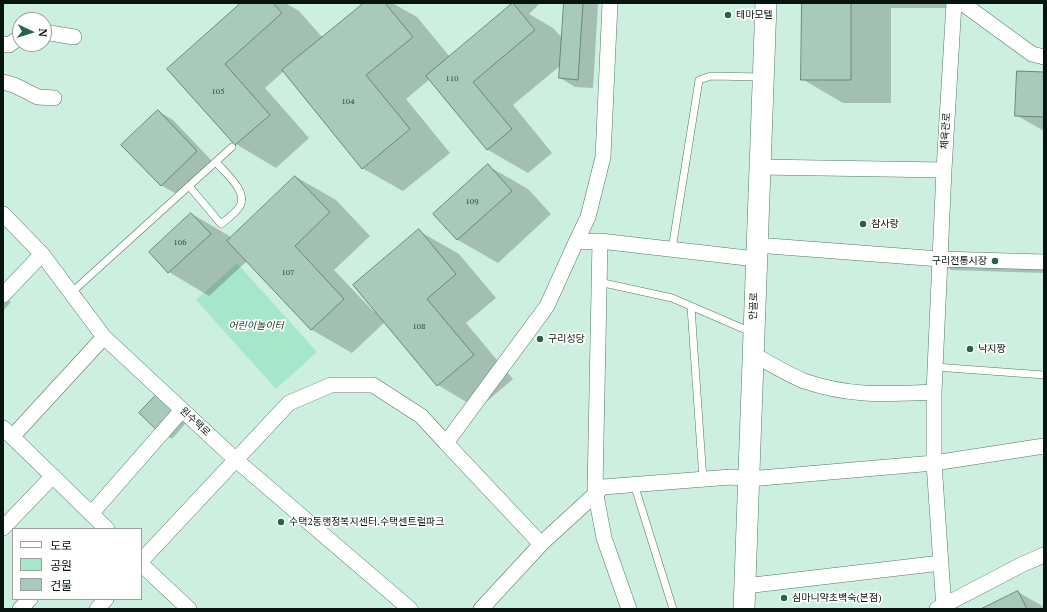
<!DOCTYPE html>
<meta charset="utf-8">
<style>
body{margin:0}
#map{position:relative;width:1047px;height:612px;overflow:hidden;background:#ccefdf;font-family:"PT Serif","Noto Sans KR",serif}
canvas{display:block}
.frame{position:absolute;inset:0;border:4px solid #07140f;pointer-events:none}
.legend{position:absolute;left:12px;top:528px;width:130px;height:72px;box-sizing:border-box;background:#fff;border:1px solid #9ca19f;margin:0;padding:5px 7px;list-style:none;font-size:12px;color:#07140f}
.legend li{display:flex;align-items:center;gap:8px;height:20px}
.legend b{width:20px;border:1px solid #9ca19f}
.north{position:absolute;left:12px;top:12px;width:40px;height:40px;box-sizing:border-box;background:#fff;border:1px solid #9ca19f;border-radius:50%;rotate:94deg;font-size:11px;font-weight:700;line-height:16px;text-align:center;color:#07140f}
.north::after{content:'';display:block;margin:auto;width:14px;height:18px;background:#27624c;clip-path:polygon(50% 0,100% 100%,50% 72%,0 100%)}
</style>
<div id="map">
<canvas width="1047" height="612"></canvas>
<div class="frame"></div>
<ul class="legend">
<li><b style="height:5px;background:#fff"></b>도로</li>
<li><b style="height:11px;background:#a6e7cb"></b>공원</li>
<li><b style="height:11px;background:#a8cabb"></b>건물</li>
</ul>
<div class="north">N</div>
</div>
<script>
const c = document.querySelector('canvas').getContext('2d');
c.lineJoin = 'round';
function fillPath(path, color) { c.fillStyle = color; c.fill(path, 'evenodd'); }
function stroke(path, color, width, dash) { c.strokeStyle = color; c.lineWidth = width; c.lineCap = dash ? 'butt' : 'round'; c.setLineDash(dash || []); c.stroke(path); }
function write(font, color, halo, rows, align = 'center') {
  c.font = font + ' "PT Serif","Noto Sans KR",serif'; c.lineWidth = 3.5; c.setLineDash([]); c.textBaseline = 'middle'; c.strokeStyle = halo; c.fillStyle = color; for (const [text, x, y, turn = 0] of rows) {
    c.save(); c.translate(x, y); c.rotate((+turn || 0) * Math.PI / 180); c.textAlign = isNaN(turn) ? turn : align; if (halo) c.strokeText(text, 0, 0); c.fillText(text, 0, 0); c.restore();
  }
}
const green = new Path2D(`
 M237,263L317,352L276,389L196,300Z`);
const shadow = new Path2D(`
 M242,3H285L299,11L323,38L366,3H392L417,17L450,57L513,5L510,3H540L529,14L553,28L563,39L565,3H598L593,88L575,87L560,78L561,65L513,105L552,153L528,173L488,150L430,79L406,99L450,153L403,191L362,168L284,71L265,88L309,138L276,168L236,144L169,69Z
 M803,3H969V8H891V103H843L802,79Z
 M1044,73V131L1016,115Z
 M158,111L173,120L212,161L177,194L162,186L123,145Z
 M488,166L528,189L551,214L498,263L458,240L435,214Z
 M296,177L336,200L370,236L334,270L374,312L419,231L459,254L496,298L466,323L513,379L478,409L438,385L385,322L352,353L312,330L247,261L209,296L169,272L151,252L192,214L231,237Z
 M947,253L1044,256V273L951,270L946,267Z
 M3,296L11,302L3,311Z
 M172,397L192,416L172,439L162,433Z
 M1018,592L1044,607V609H984Z`);
const building = new Path2D(`
 M241,3H273L282,13L225,64L270,115L235,145L167,69Z
 M364,3H385L413,37L366,75L410,129L362,169L282,70Z
 M513,3L535,30L473,82L512,129L487,150L426,76Z
 M564,3H583L578,80L559,78Z
 M802,3H851V80H801Z
 M1017,71L1044,72V117L1015,116Z
 M158,110L197,151L161,186L121,145Z
 M488,164L512,191L457,240L433,214Z
 M295,176L330,212L295,246L344,299L311,330L227,241Z
 M191,213L211,234L168,273L149,252Z
 M419,229L456,274L427,299L474,355L437,386L353,285Z
 M161,390L182,410L161,434L139,413Z
 M1018,591L1027,609H981Z`);
const lane = new Path2D(`
 M189,186L221,224C227,219 236,213 240,206C248,191 225,173 216,162
 M672,249L699,80L711,76L761,77
 M599,282L672,298L751,332
 M71,293L232,147
 M691,307L703,480
 M935,367L1044,375
 M634,484L673,609`);
const street = new Path2D(`
 M962,3L1032,54L1044,57
 M44,32L74,37
 M3,44L9,45L20,37
 M3,82L14,85L38,97L54,98
 M759,167L944,170
 M3,214L42,254L104,337L236,460L410,609
 M600,241L595,490L604,538L629,609
 M576,242L588,217L603,157L610,3
 M756,245L940,259L1044,262
 M3,295L42,254
 M753,354C769,363 787,374 804,381C851,397 886,394 934,392
 M3,428L107,529
 M12,437L104,337
 M446,443L541,544
 M91,514L182,410
 M3,528L53,476
 M141,561L289,403L331,385H373L421,416L446,443L547,306L576,242L600,241L756,259
 M141,564L189,609
 M745,586L941,563
 M20,609L30,599
 M97,609L106,599
 M481,609L543,542L603,487L731,477L749,479L934,463L1044,446
 M937,609L1023,564L1044,555
 M944,609L934,463V392L944,170L954,3`);
const secondary = new Path2D(`
 M744,609L766,3`);
const markers = [
 [728,15,4,"#27624c"],
 [863,224,4,"#27624c"],
 [995,261,4,"#27624c"],
 [540,339,4,"#27624c"],
 [970,349,4,"#27624c"],
 [281,522,4,"#27624c"],
 [784,598,4,"#27624c"]
];
const numberNames = [
 ["110",452,79],
 ["105",218,92],
 ["104",348,102],
 ["109",472,202],
 ["106",180,243],
 ["107",288,273],
 ["108",419,327]
];
const poiNames = [
 ["테마모텔",736,15],
 ["참사랑",871,224],
 ["구리전통시장",987,261,"right"],
 ["구리성당",548,339],
 ["낙지짱",978,349],
 ["수택2동행정복지센터.수택센트럴파크",289,522],
 ["심마니약초백숙(본점)",792,598]
];
const streetNames = [
 ["체육관로",946,131,-86],
 ["안골로",754,306,-88],
 ["원수택로",195,422,43]
];
const parkNames = [
 ["어린이놀이터",256,326]
];
fillPath(green, '#a6e7cb');
fillPath(shadow, '#0003');
fillPath(building, '#a8cabb');
stroke(building, '#678778', 1);
stroke(lane, '#577769', 8);
stroke(street, '#577769', 16);
stroke(secondary, '#577769', 22);
stroke(lane, '#fff', 7);
stroke(street, '#fff', 15);
stroke(secondary, '#fff', 21);
for (const [x, y, r, color] of markers) { const dot = new Path2D(); dot.arc(x, y, r, 0, 2 * Math.PI); c.fillStyle = color; c.fill(dot); stroke(dot, '#fff', 1.5); }
write('8px', '#2f423a', null, numberNames);
write('10px', '#07140f', '#fff', poiNames, 'left');
write('10px', '#07140f', '#fff', streetNames);
write('italic 10px', '#083a2a', '#fff', parkNames);
</script>
